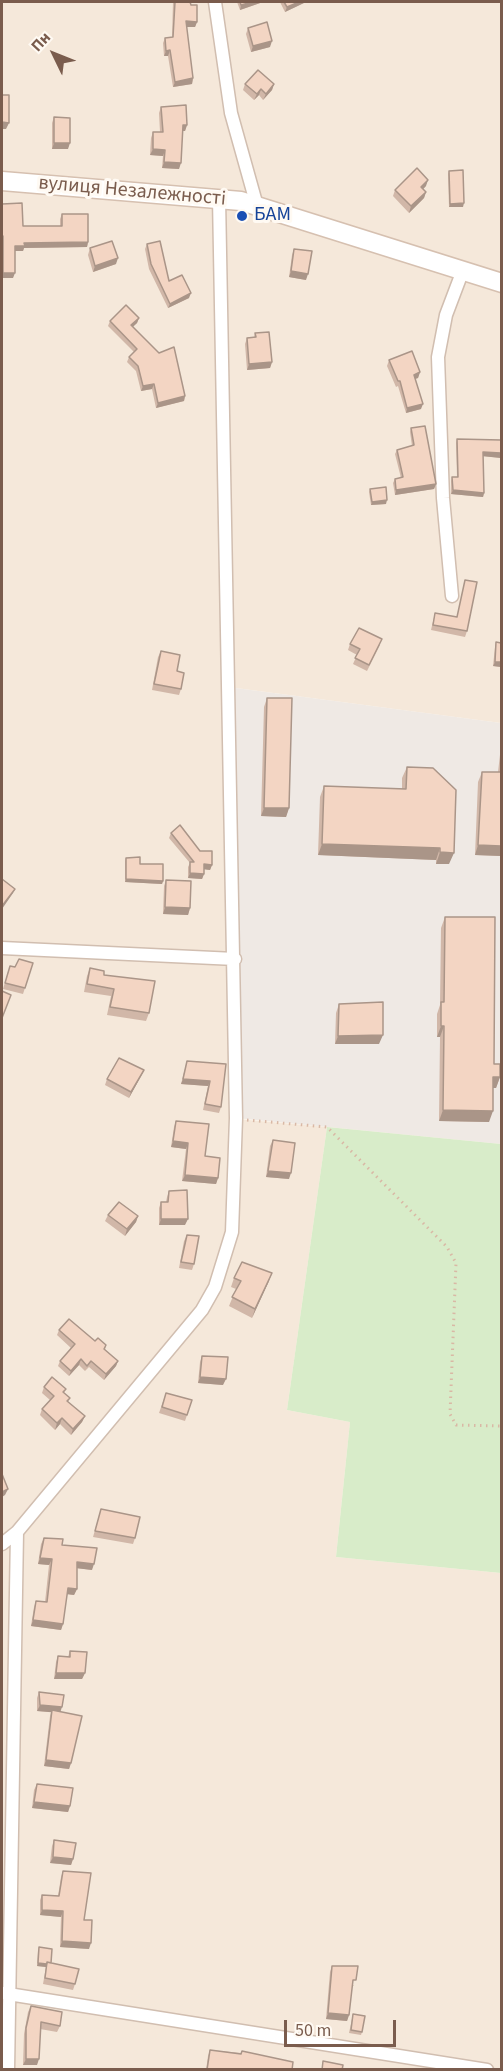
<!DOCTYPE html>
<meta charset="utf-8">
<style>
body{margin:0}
#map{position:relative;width:503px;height:2071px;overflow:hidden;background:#fdf6ec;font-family:"Source Sans 3",sans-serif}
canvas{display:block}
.frame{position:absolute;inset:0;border:3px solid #7a5c4d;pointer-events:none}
.north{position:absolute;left:24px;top:24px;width:60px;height:60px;-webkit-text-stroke:4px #fffaf3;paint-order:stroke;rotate:313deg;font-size:16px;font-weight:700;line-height:24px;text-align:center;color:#7a5c4d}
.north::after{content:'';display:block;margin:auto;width:21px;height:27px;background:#7a5c4d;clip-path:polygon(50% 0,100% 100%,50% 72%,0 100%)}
.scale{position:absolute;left:284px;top:2020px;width:112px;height:27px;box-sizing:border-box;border:3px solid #7a5c4d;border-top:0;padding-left:8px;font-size:18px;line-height:21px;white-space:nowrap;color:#7a5c4d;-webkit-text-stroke:4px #fffaf3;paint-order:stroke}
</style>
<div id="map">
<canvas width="503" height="2071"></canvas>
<div class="frame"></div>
<div class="north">Пн</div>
<div class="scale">50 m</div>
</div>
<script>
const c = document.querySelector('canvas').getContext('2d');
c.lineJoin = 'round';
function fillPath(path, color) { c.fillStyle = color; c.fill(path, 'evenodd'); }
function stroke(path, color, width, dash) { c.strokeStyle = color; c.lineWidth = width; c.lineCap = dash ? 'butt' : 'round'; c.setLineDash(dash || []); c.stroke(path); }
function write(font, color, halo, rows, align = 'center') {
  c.font = font + ' "Source Sans 3",sans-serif'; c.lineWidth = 6; c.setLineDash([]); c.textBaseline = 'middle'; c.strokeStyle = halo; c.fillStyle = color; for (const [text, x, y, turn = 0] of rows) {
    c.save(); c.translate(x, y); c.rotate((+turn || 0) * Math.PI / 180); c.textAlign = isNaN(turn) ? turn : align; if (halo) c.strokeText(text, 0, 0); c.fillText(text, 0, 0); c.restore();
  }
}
const residential = new Path2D(`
 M2,2H501V723L228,687L237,1119L327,1127L287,1410L350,1422L336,1557L501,1573V2069L2,2070Z`);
const industrial = new Path2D(`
 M228,687L501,723V1144L236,1118Z`);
const green = new Path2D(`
 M327,1127L501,1144V1573L336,1557L350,1422L287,1410Z`);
const path = new Path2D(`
 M247,1120L327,1127L447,1247L456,1263L450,1414L456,1425L502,1426`);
const street = new Path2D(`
 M215,2L231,113L257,206
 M452,596L443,498L438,357L446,315L463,270
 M2,948L235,959
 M2,1544L17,1532L202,1310L215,1287L232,1232L236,1118L219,198
 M2,1993L487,2070
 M8,2070L17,1532`);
const secondary = new Path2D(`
 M2,181L241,201L502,283`);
const wall = new Path2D(`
 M173,2H190L197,22L195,27H186L193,78L192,84L173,87L168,56H164L163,43L165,38L172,37Z
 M237,2H263L240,10Z
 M280,2H306L285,12Z
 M248,28L270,47L251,52L246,34Z
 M245,84H274L272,90L263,100L259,95L254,100L243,90Z
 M161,107L187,125L185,131H183L179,169L162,168L163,156L150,155L151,138L153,132H160L159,113Z
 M54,117L68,149H52V123Z
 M449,171L463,207H449L448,174Z
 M426,186L423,189L426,192L424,198L409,213L393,196L395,190Z
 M2,204L23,226H60V219L62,214L88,242L87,247L24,248L23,251H15L13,278H2Z
 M147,244L169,281L189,298L168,308L149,269L145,249Z
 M90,248L116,264L93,272L88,255Z
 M294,249L306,280L289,277L292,255Z
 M139,318L137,323L133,327L185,396L184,401L156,408L152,389L141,391L136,371L127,362L129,357L134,352L108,326L110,321Z
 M255,333L272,362L270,368L247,370L245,344L247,338L254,337Z
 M389,360L420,372L418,378L415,379L421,409L406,413L398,386L396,387L387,366Z
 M411,428L436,484L434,489L395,495L393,483L395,479L401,478L395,454L397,450L412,446L410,432Z
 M457,439L501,440V458L483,456L484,493L483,497L451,494V481L452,477H457L456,443Z
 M370,489L386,504L371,505L369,492Z
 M465,580L467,631L465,637L431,630L435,613L457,617Z
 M496,642L501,667L493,666L495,647Z
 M350,644L380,645L367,671L353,664L357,655L348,650Z
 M161,651L177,671L181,689L179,695L152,690L158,657Z
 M267,698L289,808L286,817L261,816L264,707Z
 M501,746V856L475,855L478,782L482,772H498Z
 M407,767L449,864H436V860L318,855L320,797L324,786L402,789V778Z
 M171,833L212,865L210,870L204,869V874L202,879L188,878V867L190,863L169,838Z
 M126,858L140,864L163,881L162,884L125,882V861Z
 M166,880L190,908L188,915L163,914L164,886Z
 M445,917L494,1064L500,1077L496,1088H493L489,1122L439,1121L440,1037H437V1014L440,1005L441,928Z
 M33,963L23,994L3,989L8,972Z
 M90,968L104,975L149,1013L146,1021L107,1015L111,996L84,992L87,976Z
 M339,1004L379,1044H335L336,1013Z
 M187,1061L226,1064L221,1107L219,1113L203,1110L208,1086L181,1084Z
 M144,1070L141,1076L129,1098L105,1085L107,1079Z
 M176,1121L218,1178L216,1184L182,1181L186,1149L171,1147L174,1127Z
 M273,1140L289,1179L266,1177L270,1146Z
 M169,1191L185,1225H159V1208L161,1202H166L167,1197Z
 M108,1215L138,1216L136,1222L125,1236L105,1221Z
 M187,1235L194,1264L192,1270L179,1268L184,1241Z
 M234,1278L269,1281L252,1318L229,1306L236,1289L231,1287Z
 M59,1330L106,1345L105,1350L118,1361L116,1366L104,1380L89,1367L85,1371L79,1365L69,1376L58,1366L60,1361L71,1348L57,1335Z
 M202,1356L223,1385L198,1383L200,1362Z
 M44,1387L66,1389L64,1393L70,1398L68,1402L85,1416L82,1422L71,1435L60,1424L55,1430L40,1415L42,1409L50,1400L42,1393Z
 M166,1393L192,1400L185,1421L159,1413Z
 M101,1509L135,1538L133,1544L93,1537Z
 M44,1538L62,1545L92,1570L77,1568V1589L74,1595L67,1594L63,1624L61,1630L31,1626L34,1607L36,1601L45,1602L49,1565L38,1564L41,1544Z
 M70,1651L85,1673L82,1679H54L56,1662L58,1656L68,1657Z
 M39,1692L61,1712L71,1763L69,1769L44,1766L50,1716L51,1712L37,1711V1698Z
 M37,1784L70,1806L68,1812L32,1808L34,1790Z
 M54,1840L73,1859L71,1865L50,1863L52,1846Z
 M63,1871L84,1920L89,1949L60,1947L61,1917L40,1915V1900L42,1895L58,1896L61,1877Z
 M39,1947L51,1963L75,1984L73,1990L43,1984L46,1967L37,1966L38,1950Z
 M332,1966L354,1986H352L349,2015L347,2021L326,2019L330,1972Z
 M31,2006L60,2026L57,2032L40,2029L37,2065H23L24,2034L28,2012Z
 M353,2014L362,2032L361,2035L349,2033Z
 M210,2050L241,2053L242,2051L292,2070H206L208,2056Z`);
const shadedWall = new Path2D(`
 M252,2H263L240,10L241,5Z
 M299,2H306L285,12L287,7Z
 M186,21L197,22L195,27H184Z
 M272,41L270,47L251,52L253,46Z
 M170,50L168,56H164L166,51Z
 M193,78L192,84L173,87L175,82Z
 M274,84L272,90L263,100L266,94Z
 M261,89L259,95L254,100L257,94Z
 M2,122L9,123L6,129H2Z
 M183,125H187L185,131H181Z
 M54,143H70L68,149H52Z
 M153,149L165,150L163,156L150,155Z
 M164,162L181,163L179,169L162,168Z
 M428,180L426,186L419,193L421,187Z
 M426,192L424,198L409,213L411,206Z
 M464,203L463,207H449L450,204Z
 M88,242L87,247L24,248L23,251H13L15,246L24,243Z
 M118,258L116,264L93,272L95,266Z
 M291,271L308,274L306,280L289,277Z
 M3,273H15L13,278H2Z
 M191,293L189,298L168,308L170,304Z
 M139,318L137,323L129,330L131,325Z
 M272,362L270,368L247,370L249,364Z
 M420,372L418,378L412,380L414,375Z
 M154,384L152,389L141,391L143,386Z
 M185,396L184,401L156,408L158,403Z
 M423,404L421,409L406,413L407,408Z
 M483,452L501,453V458L481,456Z
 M436,484L434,489L395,495L396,490Z
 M453,490L484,493L483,497L451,494Z
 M387,500L386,504L371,505L372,502Z
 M495,662H501V667L493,666Z
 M264,808H289L286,817L261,816Z
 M322,844L440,848L436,860L318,855Z
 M478,845L501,846V856L475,855Z
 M440,852L454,853L449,864H436Z
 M204,864L212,865L210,870L202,869Z
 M190,873L204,874L202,879L188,878Z
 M126,879L163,881L162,884L125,882Z
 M15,889L13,893L2,909V906Z
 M165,907L190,908L188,915L163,914Z
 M441,1026H444L440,1037H437Z
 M383,1035L379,1044H335L338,1036Z
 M144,1070L141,1076L129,1098L131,1092Z
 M493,1077H500L496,1088H489Z
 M183,1079L210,1081L208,1086L181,1084Z
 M443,1110L493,1111L489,1122L439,1121Z
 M173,1141L188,1143L186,1149L171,1147Z
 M268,1171L291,1173L289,1179L266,1177Z
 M185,1175L218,1178L216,1184L182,1181Z
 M138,1216L136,1222L125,1236L127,1229Z
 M161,1219H188L185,1225H159Z
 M272,1273L269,1281L252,1318L255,1309Z
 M81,1359L79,1365L69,1376L71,1371Z
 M118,1361L116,1366L104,1380L106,1374Z
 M200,1377L226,1379L223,1385L198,1383Z
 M85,1416L82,1422L71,1435L73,1429Z
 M62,1418L60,1424L55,1430L57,1423Z
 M8,1489L5,1495L2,1497V1492Z
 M40,1558L52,1559L49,1565L38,1564Z
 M77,1562L94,1564L92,1570L75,1568Z
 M68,1588L77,1589L74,1595L66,1594Z
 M33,1620L63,1624L61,1630L31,1626Z
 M56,1673H85L82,1679H54Z
 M40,1705L62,1707L60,1713L37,1711Z
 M46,1760L71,1763L69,1769L44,1766Z
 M34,1802L70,1806L68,1812L32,1808Z
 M53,1857L73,1859L71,1865L50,1863Z
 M42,1910L63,1911L61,1917L40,1915Z
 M62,1941L91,1943L89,1949L60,1947Z
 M38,1963L47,1964L46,1967L37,1966Z
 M328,2013L349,2015L347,2021L326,2019Z
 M26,2059H39L37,2065H23Z`);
const building = new Path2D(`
 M175,2H190L191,5H197V22L186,21L193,78L175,82L170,50L166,51L165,38L173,37Z
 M240,2H252L241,5Z
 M284,2H299L287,7Z
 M267,22L272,41L253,46L248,28Z
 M258,70L274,84L266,94L261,89L257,94L245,84Z
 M2,95H9V123L2,122Z
 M186,105L187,125H183L181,163L164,162L165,150L153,149V132H163L161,107Z
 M54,117L70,118V143H54Z
 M417,168L428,180L421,187L426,192L411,206L395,190Z
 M463,170L464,203L450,204L449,171Z
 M22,203L23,226H62V214H88V242L24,243L25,246H15V273H3V236H2V204Z
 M112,241L118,258L95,266L90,248Z
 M160,241L169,281L182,275L191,293L170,304L151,264L147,244Z
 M294,249L312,251L308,274L291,271Z
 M126,305L139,318L131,325L159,353L174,347L185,396L158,403L154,384L143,386L138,366L129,357L137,349L110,321Z
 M269,332L272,362L249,364L247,338L256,337L255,333Z
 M412,351L420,372L414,375L423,404L407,408L400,381H398L389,360Z
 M425,426L436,484L396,490L395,479L403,477L397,450L414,445L411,428Z
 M457,439L501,440V453L483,452L484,493L453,490L452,477H458Z
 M386,487L387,500L372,502L370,489Z
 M465,580L477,582L467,631L433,625L435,613L457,617Z
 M359,628L382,639L369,665L355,658L360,649L350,644Z
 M496,642L501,643V662H495Z
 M161,651L180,655L177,671L184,673L181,689L154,684Z
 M267,698H292L289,808H264Z
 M407,767L433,768L456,790L454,853L440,852V848L322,844L324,786L406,789Z
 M501,767V846L478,845L482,772H501Z
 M180,825L200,851H212V865L204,864V874L190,873V862H194L171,833Z
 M140,857V864H163V881L126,879V858Z
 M2,879L15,889L2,906Z
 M166,880L191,881L190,908L165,907Z
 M445,917H495L494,1064H500V1077H493V1111L443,1110L444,1026H441V1002H444Z
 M19,959L33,963L25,988L5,983L10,966L15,967Z
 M90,968L104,971V975L155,981L149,1013L110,1007L114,989L87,984Z
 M2,991L11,995L2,1018Z
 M383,1002V1035L338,1036L339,1004Z
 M119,1058L144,1070L131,1092L107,1079Z
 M187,1061L226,1064L221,1107L205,1104L210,1081L183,1079Z
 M176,1121L209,1124L205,1156L220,1158L218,1178L185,1175L188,1143L173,1141Z
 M273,1140L295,1143L291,1173L268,1171Z
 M187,1190L188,1219H161V1202H168L169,1191Z
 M119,1202L138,1216L127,1229L108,1215Z
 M187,1235L199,1236L194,1264L181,1262Z
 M242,1262L272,1273L255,1309L232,1297L241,1281L234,1278Z
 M69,1319L95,1341L98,1338L106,1345L104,1349L118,1361L106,1374L91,1361L87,1366L81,1359L71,1371L60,1361L75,1344L59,1330Z
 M202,1356L228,1357L226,1379L200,1377Z
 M52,1377L66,1389L63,1392L70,1398L67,1401L85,1416L73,1429L62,1418L57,1423L42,1409L54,1396L44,1387Z
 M166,1393L192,1400L187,1415L162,1407Z
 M2,1474L8,1489L2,1492Z
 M101,1509L140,1517L135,1538L95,1531Z
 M44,1538L63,1539L62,1545L97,1548L94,1564L77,1562V1589L68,1588L63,1624L33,1620L36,1601L47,1602L52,1559L40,1558Z
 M70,1651L87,1652L85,1673H56L58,1656L70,1657Z
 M39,1692L64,1695L62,1707L40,1705Z
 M52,1710L82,1716L71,1763L46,1760Z
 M37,1784L73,1788L70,1806L34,1802Z
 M54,1840L76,1843L73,1859L53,1857Z
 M63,1871L91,1873L84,1920H92L91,1943L62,1941L63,1911L42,1910V1895L59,1896Z
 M39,1947L52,1949L51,1963L47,1962V1964L38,1963Z
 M47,1962L79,1969L75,1984L45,1978Z
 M332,1966H358L356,1980H353L349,2015L328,2013Z
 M31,2006L62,2012L60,2026L41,2022L39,2059H26V2028Z
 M353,2014L365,2016L362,2032L351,2030Z
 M210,2050L241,2054L242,2051L293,2062L292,2070H207Z
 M323,2061L343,2065L342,2070H322Z`);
const markers = [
 [242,216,6,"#1a4fb4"]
];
const streetNames = [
 ["вулиця Незалежності",132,192,5]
];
const transitNames = [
 ["БАМ",254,216]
];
fillPath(residential, '#f5e8da');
fillPath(industrial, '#efe9e4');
fillPath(green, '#d8ecc9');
stroke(street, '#d1beb0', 15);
stroke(secondary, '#d6c0b0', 21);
stroke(path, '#d9b8a5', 3, [1.5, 4.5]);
stroke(street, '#fff', 12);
stroke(secondary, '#fff', 18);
fillPath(wall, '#d1b7a8');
fillPath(shadedWall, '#aa9588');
fillPath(building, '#f3d5c3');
stroke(building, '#aa9588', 1.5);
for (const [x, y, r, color] of markers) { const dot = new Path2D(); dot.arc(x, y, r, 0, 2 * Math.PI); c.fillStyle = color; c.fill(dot); stroke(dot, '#fffaf3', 2); }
write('20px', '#7a5c4d', '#fffaf3', streetNames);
write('20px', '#164399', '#fffaf3', transitNames, 'left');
</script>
